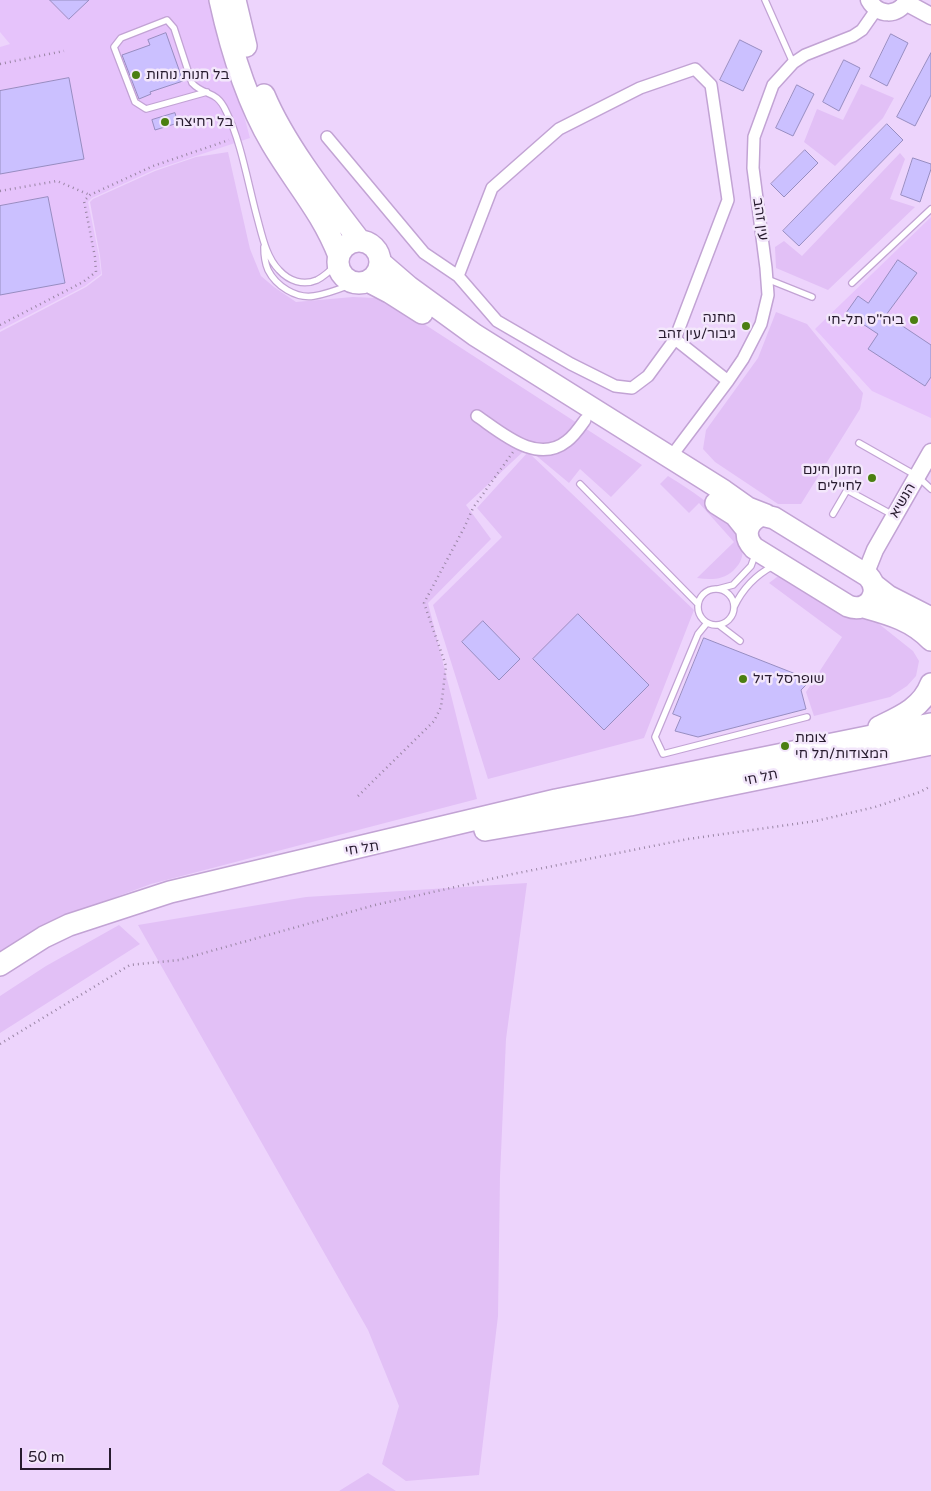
<!DOCTYPE html>
<meta charset="utf-8">
<style>
body{margin:0}
#map{position:relative;width:931px;height:1491px;overflow:hidden;background:#edd4fc;font-family:"Varela Round",sans-serif}
canvas{display:block}
.scale{position:absolute;left:20px;top:1448px;width:91px;height:22px;box-sizing:border-box;border:2px solid #271b2e;border-top:0;padding-left:6px;font-size:15px;line-height:18px;white-space:nowrap;color:#271b2e;-webkit-text-stroke:4px #f3e7fb;paint-order:stroke}
</style>
<div id="map">
<canvas width="931" height="1491"></canvas>
<div class="scale">50 m</div>
</div>
<script>
const c = document.querySelector('canvas').getContext('2d');
c.lineJoin = 'round';
function fillPath(path, color) { c.fillStyle = color; c.fill(path, 'evenodd'); }
function stroke(path, color, width, dash) { c.strokeStyle = color; c.lineWidth = width; c.lineCap = dash ? 'butt' : 'round'; c.setLineDash(dash || []); c.stroke(path); }
function write(font, color, halo, rows, align = 'center') {
  c.font = font + ' "Varela Round","Noto Sans Hebrew",sans-serif'; c.lineWidth = 5; c.setLineDash([]); c.textBaseline = 'middle'; c.strokeStyle = halo; c.fillStyle = color; for (const [text, x, y, turn = 0] of rows) {
    c.save(); c.translate(x, y); c.rotate((+turn || 0) * Math.PI / 180); c.textAlign = isNaN(turn) ? turn : align; if (halo) c.strokeText(text, 0, 0); c.fillText(text, 0, 0); c.restore();
  }
}
const built = new Path2D(`
 M0,0H213L250,138L154,170L92,198L88,202L99,256L101,274L85,286L0,330V47L10,44L0,32Z
 M931,217V418L872,391L815,329Z`);
const green = new Path2D(`
 M861,84L894,98L883,118L835,166L804,142L817,109L843,120Z
 M228,152L250,249L261,276L274,287L296,302L353,297L376,298L421,322L642,465L611,497L580,469L569,483L527,448L466,505L491,539L428,603L477,799L151,884L46,923L0,952V332L86,287L102,275L100,256L90,202L93,199L155,171L196,157Z
 M900,153L905,159L890,199L915,207L828,290L776,268L775,247L784,241L802,256Z
 M776,312L807,324L863,393L860,409L801,504H778L715,462L703,449L706,430L758,358Z
 M528,452L694,610L644,738L488,779L433,605L502,537L477,508Z
 M668,476C692,491 770,538 733,571C723,580 710,580 697,578L734,542L699,503L689,513L660,484Z
 M784,576L874,620L913,651L919,661L916,676L907,686L890,697L814,716L806,692L842,637L769,583L777,577Z
 M527,883L506,1039L500,1176L498,1316L479,1475L406,1481L382,1464L399,1406L368,1330L138,925L306,897Z
 M119,925L140,944L0,1033V996L46,966Z
 M368,1473L396,1491H339Z`);
const building = new Path2D(`
 M50,0H89L69,19Z
 M166,33L183,81L150,92L151,94L139,99L122,55L150,45L148,40Z
 M891,34L908,43L887,86L870,77Z
 M740,40L762,51L743,91L720,80Z
 M931,53V95L915,126L897,117Z
 M844,60L860,68L839,111L823,102Z
 M69,78L84,159L0,174V91Z
 M797,85L814,94L793,136L776,128Z
 M175,113L178,123L155,130L152,120Z
 M887,124L903,140L799,246L783,231Z
 M805,150L818,163L784,197L771,184Z
 M913,158L931,164V169L920,202L901,195Z
 M48,197L65,283L0,295V206Z
 M898,260L917,273L886,315L931,345V377L925,386L868,349L878,334L846,313L858,296L868,303Z
 M578,614L649,685L604,730L533,659Z
 M483,621L520,659L499,680L462,642Z
 M704,638L811,680L801,690L806,709L698,737L675,731L681,717L673,714Z`);
const path = new Path2D(`
 M0,64L64,51
 M0,191L57,181L90,195
 M0,325L83,282L96,272L95,257L84,201L90,195L153,166L229,140
 M358,796L434,721L441,707L446,666L424,603L464,528L473,508L513,452
 M0,1044L130,965L179,960L375,905L513,874L688,839L816,821L875,807L920,792L931,786`);
const lane = new Path2D(`
 M765,0L793,63
 M207,92L146,109L135,102L114,47L121,38L167,20L174,28L192,83C205,97 216,89 226,111C241,141 248,184 257,217C262,235 266,257 279,270C289,281 303,286 317,280C325,276 332,269 338,263
 M264,247C264,255 265,263 268,270C276,286 296,299 314,296C328,294 342,288 355,283
 M767,279L812,297
 M852,283L931,209
 M859,443L917,476L931,489
 M580,484L698,604
 M833,514L847,490L893,515
 M718,589L733,585L751,566L755,555
 M698 607a18 18 0 1 1 36 0a18 18 0 1 1-36 0Z
 M734,607C742,590 756,575 773,566
 M707,623L698,634L655,737L663,754L807,717
 M719,625L740,641`);
const street = new Path2D(`
 M327,137L424,253L458,276L497,321L571,364L615,386L632,388L648,376L675,339L728,200L711,85L695,69L640,88L559,129L492,188L458,276
 M675,339L728,381
 M477,416C502,433 537,465 567,441C574,436 580,427 585,420
 M670,458L728,381L743,359L761,324L768,295L766,268L753,168L754,137L773,85L793,63L805,55L853,36L862,30L876,10`);
const secondary = new Path2D(`
 M869,0C878,16 898,17 907,0
 M905,2L931,16
 M865,575L875,550L931,452`);
const highway = new Path2D(`
 M220,0C231,50 246,100 272,144C295,183 322,212 339,256
 M235,0L246,46
 M264,95C285,145 327,198 360,241
 M338 262a21 21 0 1 1 42 0a21 21 0 1 1-42 0Z
 M380,262L409,287L475,335L724,491L748,508L766,515
 M368,281L389,292L422,313
 M716,503L735,515L747,530
 M762,515L774,518L868,576C883,592 868,614 848,606L754,548C742,536 747,521 762,515Z
 M874,585L888,596L931,618
 M864,607C889,614 912,620 931,640
 M879,727C900,717 922,708 931,684
 M485,830L630,805L931,744
 M0,965L44,937L69,925L170,892L556,800L931,724`);
const markers = [
 [136,75,5,"#4b7f11"],
 [165,122,5,"#4b7f11"],
 [914,320,5,"#4b7f11"],
 [746,326,5,"#4b7f11"],
 [872,478,5,"#4b7f11"],
 [743,679,5,"#4b7f11"],
 [785,746,5,"#4b7f11"]
];
const poiNames = [
 ["בל חנות נוחות",146,75],
 ["בל רחיצה",175,122],
 ["מחנה",736,318,"right"],
 ["גיבור/עין זהב",736,334,"right"],
 ["ביה''ס תל-חי",904,320,"right"],
 ["מזנון חינם",862,470,"right"],
 ["לחיילים",862,486,"right"],
 ["שופרסל דיל",753,679],
 ["צומת",795,738],
 ["המצודות/תל חי",795,754]
];
const streetNames = [
 ["עין זהב",760,219,82],
 ["הנשיא",903,501,-60],
 ["תל חי",761,778,-12],
 ["תל חי",362,849,-9]
];
fillPath(built, '#e6c3fb');
fillPath(green, '#e2c0f6');
fillPath(building, '#cbc0ff');
stroke(building, '#978dc1', 1);
stroke(lane, '#c2a3d4', 8);
stroke(street, '#c2a3d4', 14);
stroke(secondary, '#c2a3d4', 19);
stroke(highway, '#c2a3d4', 24);
stroke(path, '#9a86a5', 2.5, [1, 4]);
stroke(lane, '#fff', 5.5);
stroke(street, '#fff', 11);
stroke(secondary, '#fff', 16);
stroke(highway, '#fff', 21);
for (const [x, y, r, color] of markers) { const dot = new Path2D(); dot.arc(x, y, r, 0, 2 * Math.PI); c.fillStyle = color; c.fill(dot); stroke(dot, '#f3e7fb', 2); }
write('14px', '#271b2e', '#f3e7fb', poiNames, 'left');
write('14px', '#271b2e', '#f3e7fb', streetNames);
</script>
